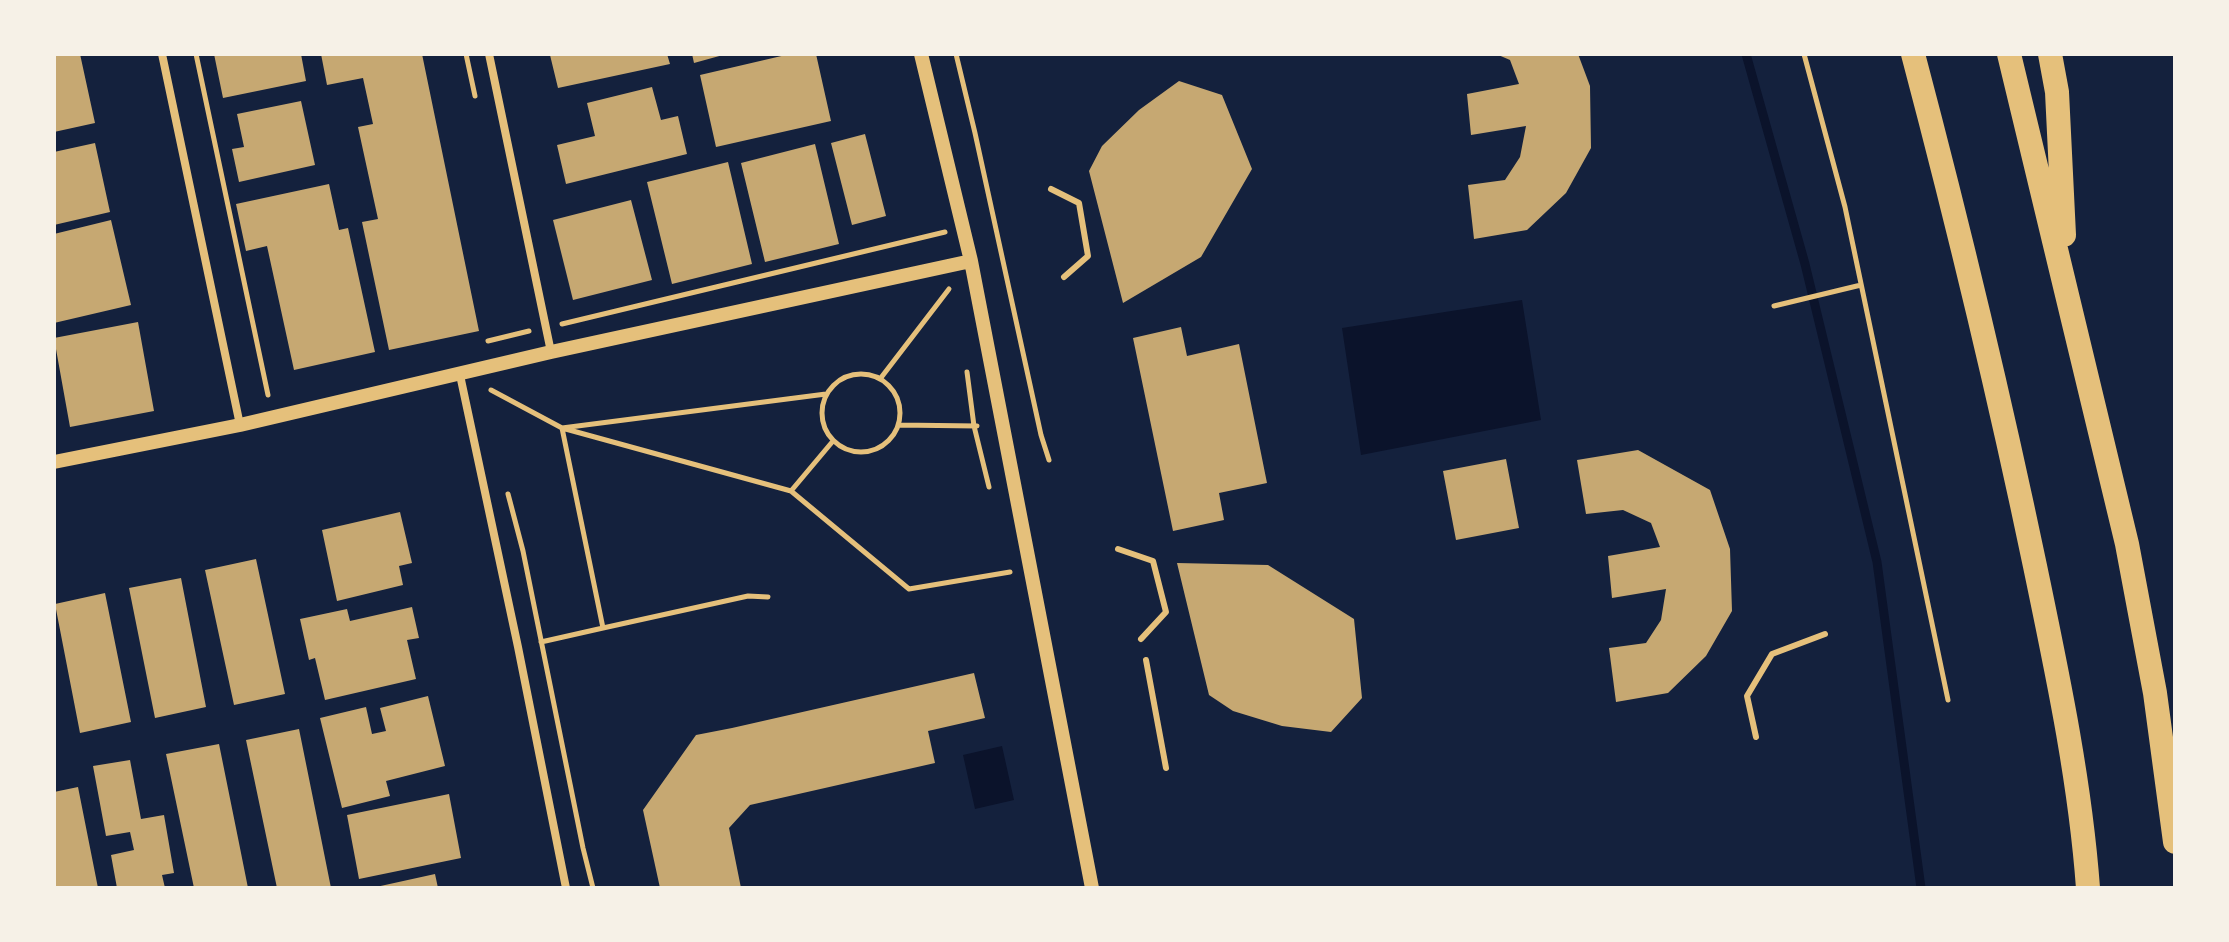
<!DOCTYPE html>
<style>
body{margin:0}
#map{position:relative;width:2229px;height:942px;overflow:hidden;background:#14213d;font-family:Figtree,sans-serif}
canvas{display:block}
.frame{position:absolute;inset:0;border:56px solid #f6f1e7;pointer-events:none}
</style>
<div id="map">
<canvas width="2229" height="942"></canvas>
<div class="frame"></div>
</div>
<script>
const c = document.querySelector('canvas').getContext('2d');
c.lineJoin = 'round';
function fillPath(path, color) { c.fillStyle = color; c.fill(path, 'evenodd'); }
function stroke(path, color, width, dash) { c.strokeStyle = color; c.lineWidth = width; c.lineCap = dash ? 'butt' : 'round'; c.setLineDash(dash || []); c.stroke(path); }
const water = new Path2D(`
 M1522,300L1541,420L1361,455L1342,328Z
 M1002,746L1014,800L975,809L963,755Z`);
const stream = new Path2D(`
 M1746,54L1805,264L1877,562L1921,888`);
const building = new Path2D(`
 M54,54H80L95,123L54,132Z
 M214,54H301L306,81L223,98Z
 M321,54H422L479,331L389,350L362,222L378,219L358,127L373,124L363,78L327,85Z
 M555,54H667L670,64L558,88L550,55Z
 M692,54H723V55L694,63Z
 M790,54H816L831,121L716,147L700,75Z
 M1496,54H1578L1590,86L1591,148L1566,193L1527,230L1474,239L1468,185L1505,180L1520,157L1526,126L1471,135L1467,94L1519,84L1510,60Z
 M1179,81L1222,95L1252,169L1201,257L1123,303L1089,171L1102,146L1139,110Z
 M652,87L661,120L678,116L687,154L566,184L557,145L595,136L587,103Z
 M301,101L315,165L239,182L232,149L244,147L237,114Z
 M865,134L886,216L852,225L831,143Z
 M95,143L110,212L54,225V152Z
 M815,144L839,244L765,262L741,163Z
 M728,162L752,264L672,284L647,182Z
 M329,184L339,230L348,228L375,352L294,370L267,246L246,251L236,204Z
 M631,200L652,280L573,300L553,220Z
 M111,220L131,305L54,323V234Z
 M138,322L154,411L70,427L54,338Z
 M1181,327L1187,356L1239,344L1267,483L1219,493L1224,520L1173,531L1133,338Z
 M1638,450L1710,490L1730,549L1732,611L1706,656L1668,693L1616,702L1609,648L1646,643L1661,620L1666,589L1612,598L1608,556L1660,547L1651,523L1623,510L1586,514L1577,460Z
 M1506,459L1519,528L1456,540L1443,471Z
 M400,512L412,563L399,566L403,585L337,601L322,530Z
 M256,559L285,694L234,705L205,570Z
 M1177,563L1268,565L1354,619L1362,698L1331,732L1282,726L1233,711L1209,695Z
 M181,578L206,707L155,718L129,588Z
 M105,593L131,722L80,733L55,604Z
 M412,607L419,638L407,640L416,679L325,700L315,658L309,660L300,619L347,609L350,621Z
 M974,673L985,718L928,731L935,763L750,805L729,828L741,888H660L643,810L696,735L732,728Z
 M428,696L445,766L386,781L390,796L342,808L320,718L366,707L372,734L386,731L380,708Z
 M299,729L319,828L331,888H277L246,740Z
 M219,744L239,843L248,888H194L166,754Z
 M130,760L141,819L164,815L174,873L162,875L165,888H117L111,855L134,850L130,832L106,836L93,766Z
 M78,787L98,888H65V886L54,888V792Z
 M449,794L461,858L359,879L347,815Z
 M435,874L438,888H376V887Z`);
const path = new Path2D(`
 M196,54L268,395
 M466,54L475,96
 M956,54L975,133L1041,435L1049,460
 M1804,54L1845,207L1948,700
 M1774,306L1861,285
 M562,324L945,232
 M488,341L529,331
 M967,372L974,426L989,487
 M822 413a39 39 0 1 1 78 0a39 39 0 1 1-78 0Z
 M880,379L949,289
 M491,390L562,428L826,394
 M898,425L977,426
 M791,491L833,441
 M508,494L523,551L583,848L593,888
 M768,597L748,596L603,628L562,428L791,491L909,589L1010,572
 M541,642L603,628`);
const service = new Path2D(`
 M1051,189L1079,203L1088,256L1064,277
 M1118,549L1153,561L1166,612L1141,639
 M1146,660L1166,768
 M1756,737L1747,696L1772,654L1825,634`);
const minor = new Path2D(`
 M162,54L240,425
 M489,54L551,352
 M460,375L518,647L566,888`);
const tertiary = new Path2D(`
 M921,54L971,261L1092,888
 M54,462L240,425L551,352L971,261`);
const motorway = new Path2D(`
 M1913,54C1958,224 1999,394 2035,566C2057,672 2080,779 2088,888
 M2009,54L2127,544L2155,693L2175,842
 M2050,54L2057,92L2064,235`);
fillPath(water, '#0b132b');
stroke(stream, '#0b132b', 9);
fillPath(building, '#c6a872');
stroke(path, '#e5c07b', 5);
stroke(service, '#e5c07b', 6);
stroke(minor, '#e5c07b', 8);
stroke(tertiary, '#e5c07b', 14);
stroke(motorway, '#e5c07b', 24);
</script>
